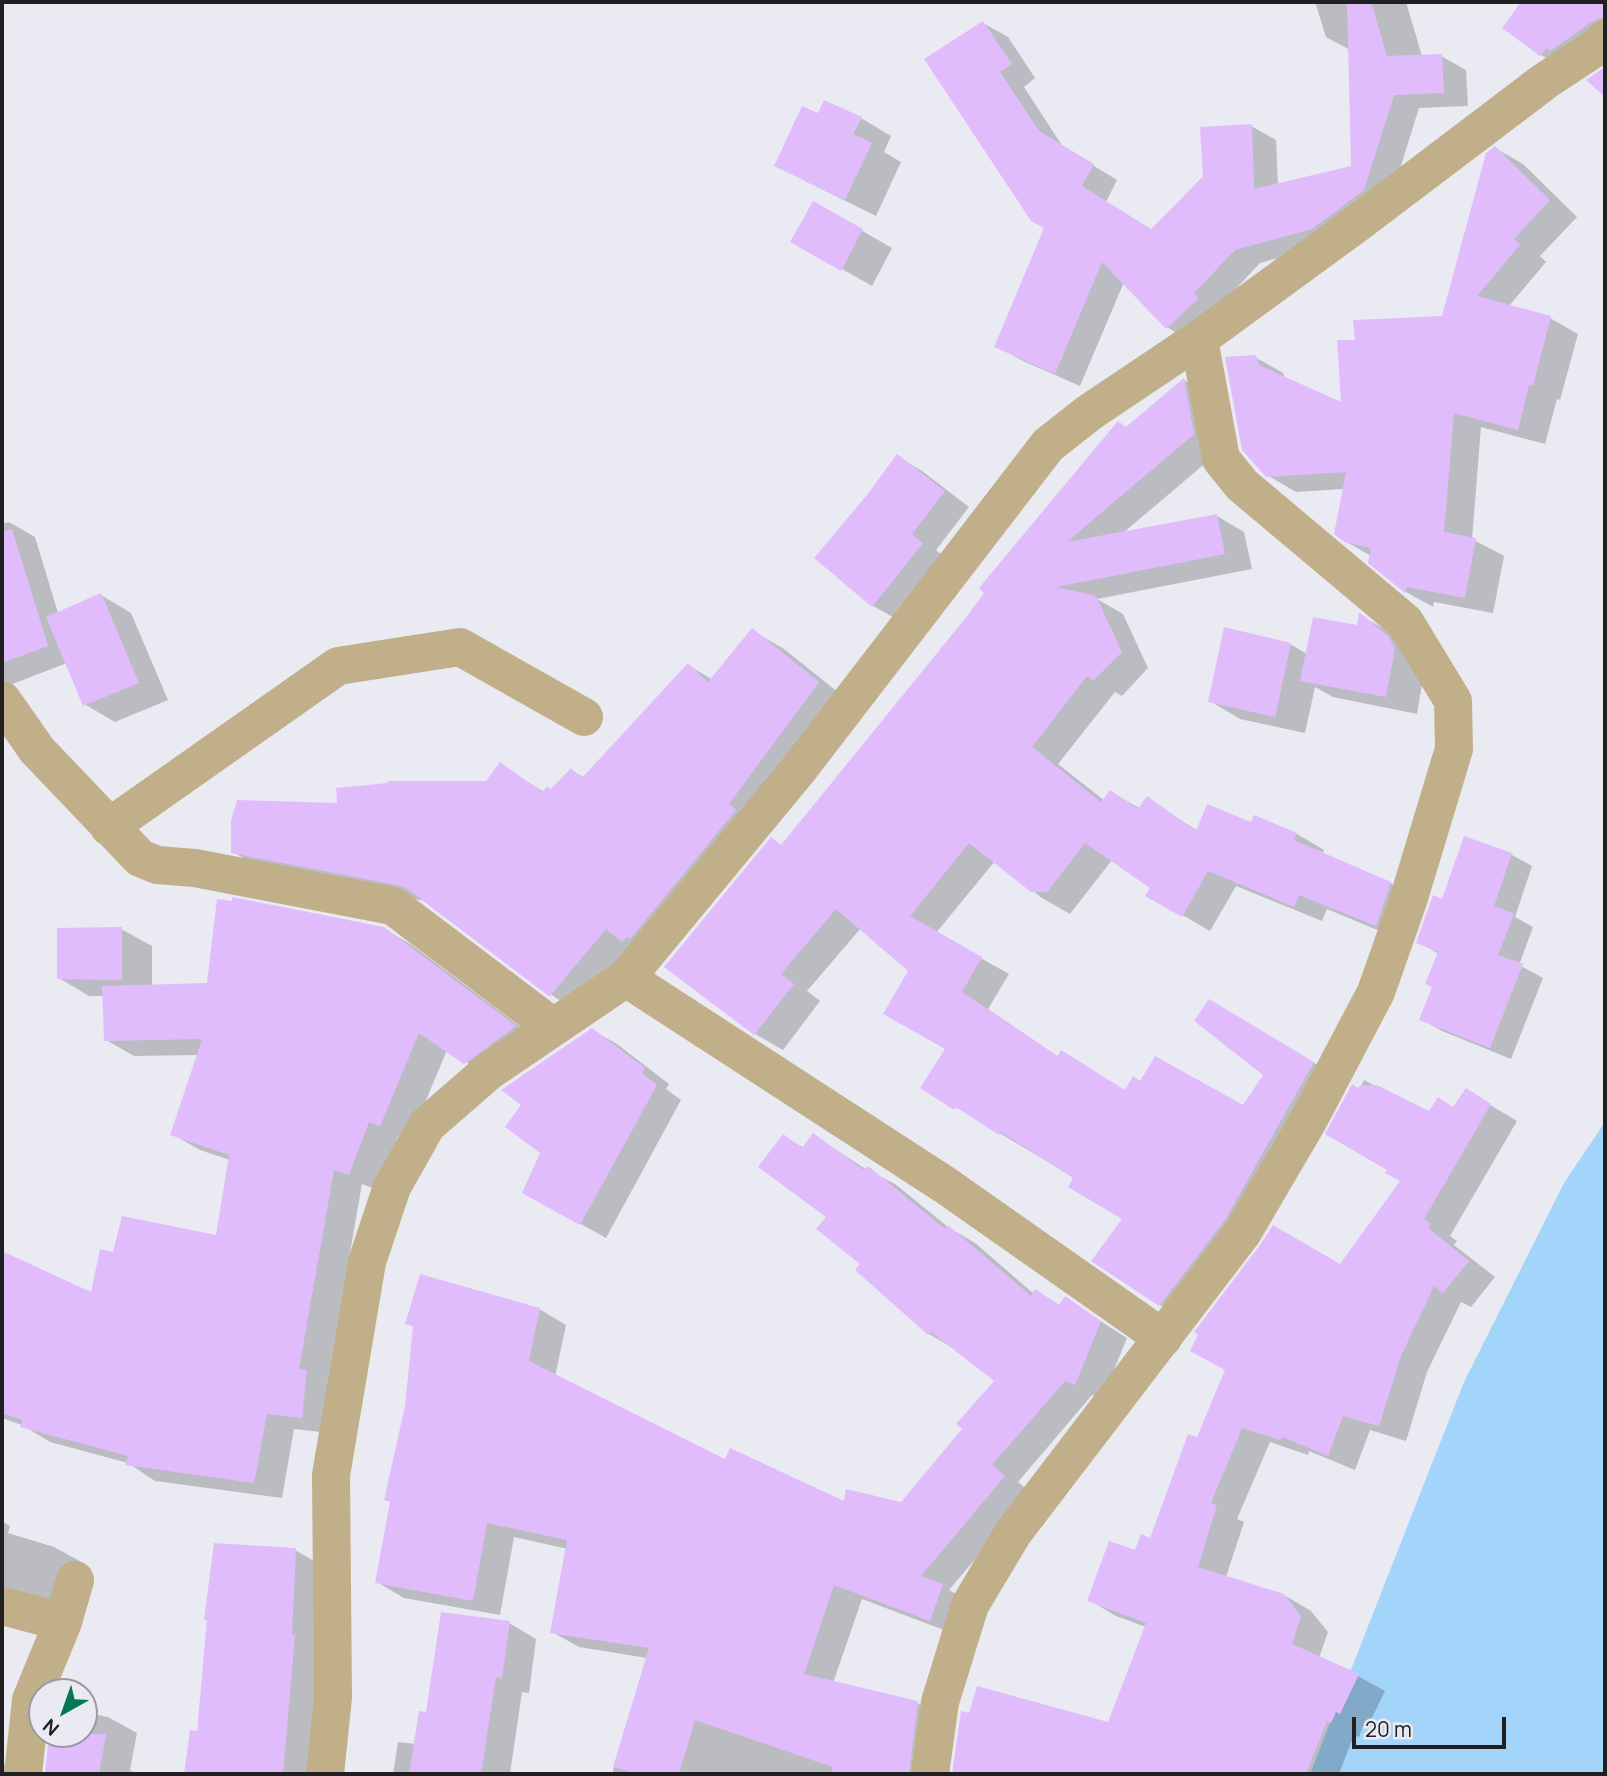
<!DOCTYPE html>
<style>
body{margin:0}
#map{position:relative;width:1607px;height:1776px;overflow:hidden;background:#eaeaf3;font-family:Manrope,sans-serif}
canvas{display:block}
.frame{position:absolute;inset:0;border:4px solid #202023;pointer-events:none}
.north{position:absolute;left:28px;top:1678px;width:70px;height:70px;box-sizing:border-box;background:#eaeaf3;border:2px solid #9999a0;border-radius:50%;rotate:220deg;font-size:19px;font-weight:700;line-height:28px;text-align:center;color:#202023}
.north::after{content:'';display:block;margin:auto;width:24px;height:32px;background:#057752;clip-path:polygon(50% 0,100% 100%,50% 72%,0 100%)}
.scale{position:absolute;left:1352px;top:1717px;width:154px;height:32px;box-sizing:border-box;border:4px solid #202023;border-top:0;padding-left:9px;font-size:21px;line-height:24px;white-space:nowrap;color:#202023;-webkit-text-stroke:5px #eaeaf3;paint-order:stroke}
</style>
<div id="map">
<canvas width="1607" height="1776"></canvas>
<div class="frame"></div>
<div class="north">N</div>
<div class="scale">20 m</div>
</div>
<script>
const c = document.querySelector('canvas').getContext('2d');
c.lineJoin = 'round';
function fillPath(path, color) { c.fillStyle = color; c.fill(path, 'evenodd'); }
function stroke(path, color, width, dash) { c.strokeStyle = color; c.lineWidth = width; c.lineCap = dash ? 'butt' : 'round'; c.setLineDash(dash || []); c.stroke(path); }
const water = new Path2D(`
 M1605,1122V1774H1310L1464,1382L1564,1183Z`);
const shadow = new Path2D(`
 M1315,2H1406L1422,56H1441L1466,70L1468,106L1419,108L1389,204L1337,242L1260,263L1218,308L1191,342L1167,327L1124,282L1080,386L1021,360L996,346L1046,228L983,23L1008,37L1035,78L1024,87L1063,147L1117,180L1106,202L1152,230L1251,126L1276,140L1278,185L1352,167L1350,50L1326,37Z
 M1519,2H1605V50L1570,71L1541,55L1522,4Z
 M819,116L861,118L891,136L884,152L901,162L876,216L807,182L776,165Z
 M1495,148L1523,164L1577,217L1540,256L1546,262L1509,306L1550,318L1578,334L1560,400L1557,399L1545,444L1481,427L1472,539L1504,556L1493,613L1434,602L1433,607L1406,592L1370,562L1371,556L1345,541L1344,489L1296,492L1267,475L1255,357L1283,373L1285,379L1343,405L1356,341L1444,318Z
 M814,203L892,248L872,286L793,241Z
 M1184,380L1211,396L1221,450L1123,533L1217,516L1244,532L1252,569L1097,599L1123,614L1148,668L1122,696L1115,692L1058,764L1105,801L1111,792L1139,808L1147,799L1198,831L1252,824L1255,817L1297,834L1324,850L1322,854L1390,883L1418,899L1404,941L1327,909L1322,921L1236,886L1210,931L1148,895L1152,887L1112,860L1070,914L1042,898L995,861L936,933L1009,974L988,1009L1057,1056L1126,1091L1141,1083L1243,1108L1266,1075L1237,1017L1341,1079L1187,1321L1160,1305L1125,1219L1075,1178L922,1087L948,1049L910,970L861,928L807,991L820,1001L783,1050L755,1034L666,966L771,839L783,846L1127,428Z
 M898,457L922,471L969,507L936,550L947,559L898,620L873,606L817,558Z
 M9,522L35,537L58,613L101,595L131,613L168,700L115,722L84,704L67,663L2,688V524Z
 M1360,615L1390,632L1425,667L1417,714L1333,697L1315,687L1305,733L1240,719L1210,701L1290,644L1307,654L1358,627Z
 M753,631L784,649L849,701L581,1013L556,998L425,901L264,870L233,852L339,804L487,783L500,765L544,792L552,791L571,770L583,777L688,665L713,680Z
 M1465,838L1512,855L1532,866L1515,917L1533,927L1519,965L1543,978L1511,1059L1442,1031L1421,1019L1433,987L1439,954L1418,942L1443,901Z
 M383,928L412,945L542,1043L493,1079L447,1050L409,1141L398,1136L377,1190L362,1184L327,1384L330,1433L294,1429L282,1498L155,1481L128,1463L50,1442L22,1425L2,1418V1253L92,1295L115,1254L217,1237L230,1160L200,1150L172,1134L198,1055L134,1056L106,1040L104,996H89L59,978L121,929L152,946V987L209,985Z
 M592,1030L617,1044L669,1084L666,1089L681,1100L606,1238L524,1192L543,1153L524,1104Z
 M1364,1080L1429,1114L1454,1108L1467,1091L1517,1121L1450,1236L1457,1241L1454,1245L1495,1277L1471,1307L1461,1302L1427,1372L1406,1441L1370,1430L1355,1470L1309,1451L1308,1455L1270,1442L1237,1519L1244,1522L1226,1577L1284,1595L1311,1611L1328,1632L1319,1658L1358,1676L1385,1691L1367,1728L1363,1726L1359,1737L1354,1735L1339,1774H954L962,1713L1109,1724L1146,1627L1116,1616L1089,1600L1151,1540L1198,1440L1340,1266L1402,1181L1389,1169L1359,1091Z
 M814,1135L867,1170L895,1184L948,1227L975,1243L1034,1294L1036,1292L1061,1306L1066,1299L1127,1338L1102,1399L1092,1395L1018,1482L1031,1493L949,1590L969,1601L957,1635L862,1599L833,1683L917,1703L944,1718L937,1774H612L647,1658L579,1647L552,1632L568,1549L514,1537L500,1615L404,1598L377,1582L407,1406L414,1327L407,1323L539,1309L566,1325L555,1377L726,1461L845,1503L902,1504L965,1429L996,1381L956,1350L929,1334L862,1264L829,1216L783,1136L804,1148Z
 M2,1521L10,1526L8,1533L54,1547L85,1564L72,1608L2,1602Z
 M295,1550L326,1568L313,1774H186L191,1732L199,1733L208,1621L206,1619Z
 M509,1623L536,1639L529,1693L522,1692L510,1774H393L398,1742L416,1744L428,1714Z
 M84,1712L108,1717L137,1733L130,1770L136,1774H47L52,1734H84Z
 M2,1763L22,1774H2Z`);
const building = new Path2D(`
 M1347,2H1371L1387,56L1442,54L1444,93L1394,95L1364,190L1312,229L1235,250L1194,293L1199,298L1166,329L1102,262L1055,374L994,347L1044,228L1031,221L924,59L983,21L1012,64L1000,72L1039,131L1094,164L1082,186L1151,229L1203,177L1200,127L1252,124L1254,189L1351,166Z
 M1521,2H1605V18H1599L1590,23L1550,51L1547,48L1540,56L1502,28Z
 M1605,67V97L1586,80Z
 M824,100L862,117L853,134L872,143L845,200L774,166L802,106L818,113Z
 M1495,146L1550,200L1514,239L1520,245L1477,296L1551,316L1533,386L1529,385L1518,430L1454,413L1444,532L1476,538L1465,598L1406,587L1405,593L1368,563L1371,548L1344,542L1334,534L1346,472L1266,477L1242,450L1225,357L1256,355L1259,365L1341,402L1337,340H1355L1353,320L1442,316L1486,153Z
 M813,201L863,229L841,271L790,242Z
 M1184,378L1194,434L1067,542L1217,514L1225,554L1056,587L1096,596L1122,652L1093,681L1087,676L1032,747L1101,802L1110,790L1138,809L1147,796L1196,831L1207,804L1251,822L1254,815L1297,833L1294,840L1391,882L1376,926L1299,895L1294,907L1208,871L1182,917L1145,896L1150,888L1085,843L1047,892H1031L969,843L910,916L982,957L962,992L1057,1056L1061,1050L1125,1090L1133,1076L1140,1081L1155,1056L1243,1105L1263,1075L1194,1021L1209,999L1314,1062L1225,1220L1159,1306L1091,1261L1122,1219L1068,1187L1073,1178L1001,1132L999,1135L956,1107L954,1110L920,1088L945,1049L883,1014L908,971L836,909L781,974L794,984L754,1035L664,967L771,837L781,845L968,615L984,593L979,588L1118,421L1126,427Z
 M897,454L945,491L912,534L923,543L872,607L814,558L867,495Z
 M12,529L48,646L2,663V531Z
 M101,593L139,683L83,706L46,617Z
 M1359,612L1388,636L1395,648L1386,697L1300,681L1313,617L1357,625Z
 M1224,627L1291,643L1275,717L1208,702Z
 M752,628L819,682L729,804L736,810L630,939L627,937L622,942L606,929L550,996L554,1000L406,888L397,885L231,853V821L237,800L337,803L336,788L388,783V781H486L500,762L542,792L547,786L551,789L571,768L582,778L688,663L708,682Z
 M1464,836L1512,853L1494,906L1514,914L1498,955L1523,964L1490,1048L1419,1020L1432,987L1425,984L1438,952L1416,943L1433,895L1442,899Z
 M232,897L384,927L516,1026L464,1064L419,1033L380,1126L369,1122L349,1175L334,1170L299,1369L307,1370L302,1418L267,1414L254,1483L125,1465L128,1456L20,1427L22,1420L2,1413V1251L91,1292L100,1249L113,1252L122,1216L216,1235L229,1155L170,1135L202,1039L104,1041L102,986L207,983L217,899L232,901Z
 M122,927V980L57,979V928Z
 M592,1028L645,1068L642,1073L657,1085L580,1225L522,1193L540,1153L505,1127L521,1105L501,1090Z
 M1352,1084L1358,1088L1360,1085H1377L1429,1111L1438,1097L1453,1107L1466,1088L1491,1104L1424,1219L1431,1224L1428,1228L1469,1261L1443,1293L1434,1286L1401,1356L1379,1426L1343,1416L1328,1456L1282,1437L1280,1440L1242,1428L1211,1503L1217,1505L1198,1567L1284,1594L1301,1616L1292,1644L1359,1674L1340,1714L1336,1712L1331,1723L1327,1721L1306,1774H952L961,1711L969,1713L977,1686L1108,1722L1146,1623L1087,1601L1109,1541L1135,1550L1141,1534L1150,1538L1188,1434L1197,1437L1225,1370L1190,1351L1198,1335L1194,1332L1260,1245L1273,1225L1340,1264L1400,1181L1385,1173L1387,1170L1325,1134Z
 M813,1133L864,1170L868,1166L945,1229L948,1225L1031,1296L1035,1289L1059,1305L1065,1296L1101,1321L1075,1385L1065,1381L992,1465L1005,1476L921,1576L943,1584L930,1621L834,1585L804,1674L918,1701L909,1774H831L833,1767L695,1720L679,1774H638L613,1767L649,1648L550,1633L567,1540L487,1523L473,1601L375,1583L390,1502L384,1500L405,1406L413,1326L405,1324L420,1274L540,1308L529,1361L725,1459L730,1448L844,1501L846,1489L901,1502L962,1429L956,1424L994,1381L931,1332L928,1335L855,1270L860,1264L816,1229L826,1217L758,1167L783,1134L802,1148Z
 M214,1543L296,1548L292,1635H295L283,1774H184L190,1730L197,1731L207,1620H204Z
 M441,1612L510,1621L502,1678L496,1677L481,1774H409L419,1711L426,1712Z
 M49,1734H106L99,1774H45Z`);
const minor = new Path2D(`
 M2,700L37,750L140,858L157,865L195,868L393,906L553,1027
 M109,827L338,666L460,647L584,717
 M626,978L945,1185L1163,1338
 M2,1606L63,1622
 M23,1774L31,1700L63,1622L75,1580
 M930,1774L940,1702L970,1605L1013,1533L1243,1232L1308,1121L1376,992L1408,901L1454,749L1453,701L1405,622L1242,485L1221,459L1199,339`);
const tertiary = new Path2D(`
 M325,1774L333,1697L331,1475L367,1262L392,1187L427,1125L489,1071L626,978L798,770L1048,445L1090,412L1199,339L1355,225L1545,81L1598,46L1605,39`);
fillPath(water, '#a3d4f9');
fillPath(shadow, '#0003');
fillPath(building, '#e1bcfd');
stroke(minor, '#c0af89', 38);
stroke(tertiary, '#c0af89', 38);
</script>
